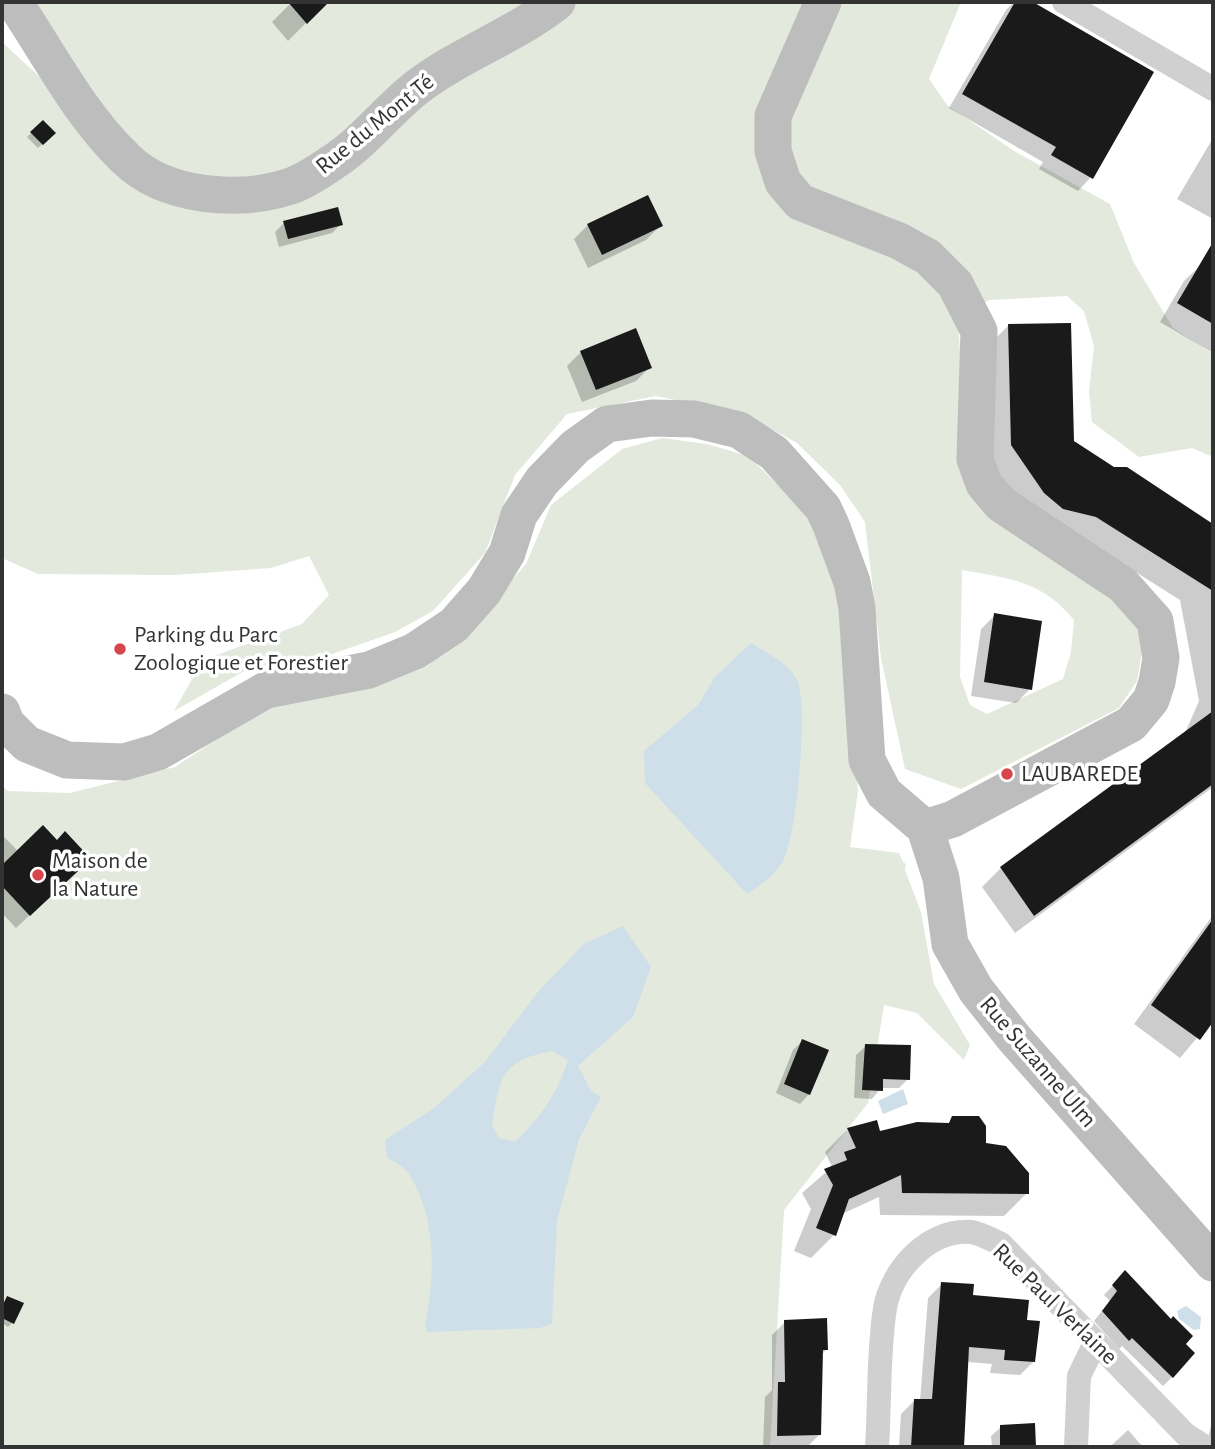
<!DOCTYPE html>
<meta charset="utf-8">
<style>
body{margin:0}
#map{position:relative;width:1215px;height:1449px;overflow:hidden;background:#fff;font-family:"Alegreya Sans",sans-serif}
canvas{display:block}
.frame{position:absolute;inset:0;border:4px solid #333;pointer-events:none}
</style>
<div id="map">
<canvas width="1215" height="1449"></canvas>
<div class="frame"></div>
</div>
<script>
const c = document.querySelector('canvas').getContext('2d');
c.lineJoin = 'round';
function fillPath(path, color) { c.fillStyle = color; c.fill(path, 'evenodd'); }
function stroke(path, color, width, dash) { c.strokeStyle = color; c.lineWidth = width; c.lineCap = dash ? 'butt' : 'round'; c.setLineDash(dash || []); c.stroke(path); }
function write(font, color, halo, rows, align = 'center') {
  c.font = font + ' "Alegreya Sans",sans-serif'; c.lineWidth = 7; c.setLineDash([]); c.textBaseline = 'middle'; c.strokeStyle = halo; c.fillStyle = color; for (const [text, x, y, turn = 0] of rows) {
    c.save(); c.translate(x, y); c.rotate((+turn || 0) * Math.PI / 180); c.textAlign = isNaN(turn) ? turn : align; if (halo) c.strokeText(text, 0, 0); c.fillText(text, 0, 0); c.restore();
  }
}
const green = new Path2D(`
 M14,2H961L929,79L947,105L1014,151L1110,204L1134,263L1173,328L1213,354V457L1192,448L1139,457L1092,422L1089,391L1094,346L1084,311L1067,296L989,300L958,318L967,472L1131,609L1144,641L1137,681L1119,708L961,789L905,769L881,658L865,522L840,485L797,443L746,415L656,396L567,414L515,475L485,553L433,611L395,632L321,658L246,670L174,711L199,667L214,656L302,624L329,595L309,556L271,568L175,575L38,574L2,558V42L83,117ZM962,570C1008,578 1043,581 1074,620L1071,652L1063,679L987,714L970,705L960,677Z
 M662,438L707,444L748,456L804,510L842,594L858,791L850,847L899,853L903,862L906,864L905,870L921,912L934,984L970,1045L964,1060L917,1013L884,1005L868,1103L784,1210L770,1447H2V786L8,791L70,793L175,767L265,707L383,684L427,666L480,617L526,564L551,505L622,449Z`);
const water = new Path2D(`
 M751,643C766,653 789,663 797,680C809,703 797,838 783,861C774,876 762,884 747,894L645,783L644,751L699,704L714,678Z
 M623,926L651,967L633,1017L578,1066L591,1091L601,1097L579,1139L557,1221L552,1324L540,1328L427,1332L425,1325C435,1277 437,1218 409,1174C405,1167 394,1162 387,1157L385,1140L434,1108L485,1062L537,993L584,944ZM552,1051L568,1060C557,1094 541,1117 515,1142L499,1138L492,1126C500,1078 500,1061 552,1051Z
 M903,1089L908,1104L883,1114L878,1101Z
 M1186,1306L1201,1317L1200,1329L1194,1330L1179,1319L1177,1311Z`);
const shadow = new Path2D(`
 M292,2H327L288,41L272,22Z
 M1014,2H1030L1152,73L1091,177L1078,191L1039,169L1043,162L949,108L1006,10Z
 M43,122L54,133L38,148L27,137Z
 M1213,138V219L1177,199Z
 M284,223L341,224L332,233L279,247L275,232Z
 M588,225L660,226L646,240L588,268L574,239Z
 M1203,263L1213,269V353L1160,322L1184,281Z
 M1008,326L1073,442L1113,469L1126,468L1213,526V787L1015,933L982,887L1001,868L1185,733L1199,701L1180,600L1077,535L1025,511L993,464L990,344Z
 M581,352L650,367L636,381L582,402L567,366Z
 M995,615L1030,689L1016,703L971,696L981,629Z
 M2,835L19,852L76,872L16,928L2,913Z
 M1213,915V1019L1180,1058L1134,1024Z
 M802,1041L809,1094L800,1104L776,1093L793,1050Z
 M866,1046L908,1079L899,1088H881L872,1099L854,1098L856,1055Z
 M953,1118L984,1145L1027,1193L1004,1216L880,1215L879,1197L842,1214L834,1235L811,1258L794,1251L811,1209L802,1193L832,1167L825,1152L848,1129L879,1133L947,1125Z
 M1125,1273L1184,1344L1172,1377L1163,1386L1122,1346L1119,1349L1094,1321L1110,1301L1104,1295Z
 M942,1284L1025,1322L1034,1361L1020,1375L990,1373L992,1364L967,1362L962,1447H899L901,1414L915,1400L920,1401L928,1298Z
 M7,1298L12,1323L8,1327L2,1323V1305Z
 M785,1322L826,1350L821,1355L820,1434L807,1447H763L765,1397L772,1390V1335Z
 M1213,1417V1439L1208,1438Z
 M1034,1425V1447H992L991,1436L1001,1427Z
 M1128,1430L1143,1447H1110L1115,1442Z`);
const building = new Path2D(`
 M288,2H329L307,24Z
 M1015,2H1033L1154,72L1093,179L1051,155L1056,147L962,94Z
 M43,120L56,133L43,145L30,132Z
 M648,195L663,226L602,255L587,224Z
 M338,207L343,225L288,239L283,221Z
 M1213,242V324L1177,303Z
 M1071,323L1074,441L1114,467H1127L1213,524V591L1096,517L1063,509L1044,493L1011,445L1008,324Z
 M636,328L652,368L596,390L580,351Z
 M994,613L1042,621L1032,690L984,682Z
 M1213,711V784L1034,916L1000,867Z
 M43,825L57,840L65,831L91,859L30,916L2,886V865Z
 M1213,919V1022L1200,1040L1151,1005Z
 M802,1039L829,1050L810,1095L784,1084Z
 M865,1044L911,1045L910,1080L883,1079V1091L862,1090Z
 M952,1116H979L986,1126V1143L1006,1146L1029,1173V1194L902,1193L901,1175L849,1199L836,1236L816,1228L833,1185L824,1169L847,1160L844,1152L856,1148L847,1128L877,1120L880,1131L917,1122L949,1123Z
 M1125,1270L1171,1319L1173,1316L1193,1336L1186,1344L1195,1353L1173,1378L1132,1338L1129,1341L1102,1311L1117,1291L1112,1285Z
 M941,1282L974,1284L973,1295L1029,1300L1027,1320L1040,1321L1035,1362L1004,1360L1005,1350L969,1347L964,1447H911L914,1399H932Z
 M7,1296L24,1303L14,1324L2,1318V1307Z
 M827,1318L828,1350H823L821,1435L777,1436L778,1382H785L784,1320Z
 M1035,1423L1036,1447H1000V1425Z`);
const street = new Path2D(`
 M1064,2L1213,89
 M877,1447C880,1401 878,1353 885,1308C892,1269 929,1229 971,1232C980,1233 992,1240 1001,1244L1185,1434L1205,1447
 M1076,1447L1079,1376L1095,1343`);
const secondary = new Path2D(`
 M14,2C49,54 80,115 125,158C165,198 240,203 291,186C305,181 320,171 333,162C364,142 387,111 416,88C460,54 514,36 557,2
 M823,2L773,116V151L783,182L800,202L899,241L928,257L955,284L979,331L975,459L984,484L1001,504L1123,585L1155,621L1161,658L1157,682L1151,700L1131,724L953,819L925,828
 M2,712L6,723L27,744L67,760L124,762L158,752L266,690L369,670L415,651L454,625L484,591L507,553L519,515L542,481L575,447L607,424L652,418L694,419L739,430L774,453L823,508L831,525L852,582L857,608L867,760L884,793L925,828L941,878L950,944L976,990L1014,1038L1213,1263`);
const markers = [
 [120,649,7,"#d8464d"],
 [1007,774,7,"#d8464d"],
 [38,875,7,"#d8464d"]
];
const streetNames = [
 ["Rue du Mont Té",375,124,-39],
 ["Rue Suzanne Ulm",1038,1062,49],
 ["Rue Paul Verlaine",1055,1304,44]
];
const poiNames = [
 ["Parking du Parc",134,635],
 ["Zoologique et Forestier",134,663],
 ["LAUBAREDE",1021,774],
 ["Maison de",52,861],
 ["la Nature",52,889]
];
fillPath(green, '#e3e9dd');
fillPath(water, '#cedfea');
fillPath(shadow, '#0003');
fillPath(building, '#1a1a1a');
stroke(street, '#d0d0d0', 24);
stroke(secondary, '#bdbdbd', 37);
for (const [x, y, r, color] of markers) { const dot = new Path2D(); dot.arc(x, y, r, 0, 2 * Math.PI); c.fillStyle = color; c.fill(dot); stroke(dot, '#fff', 2.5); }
write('24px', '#333', '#fff', streetNames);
write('24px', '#333', '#fff', poiNames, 'left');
</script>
